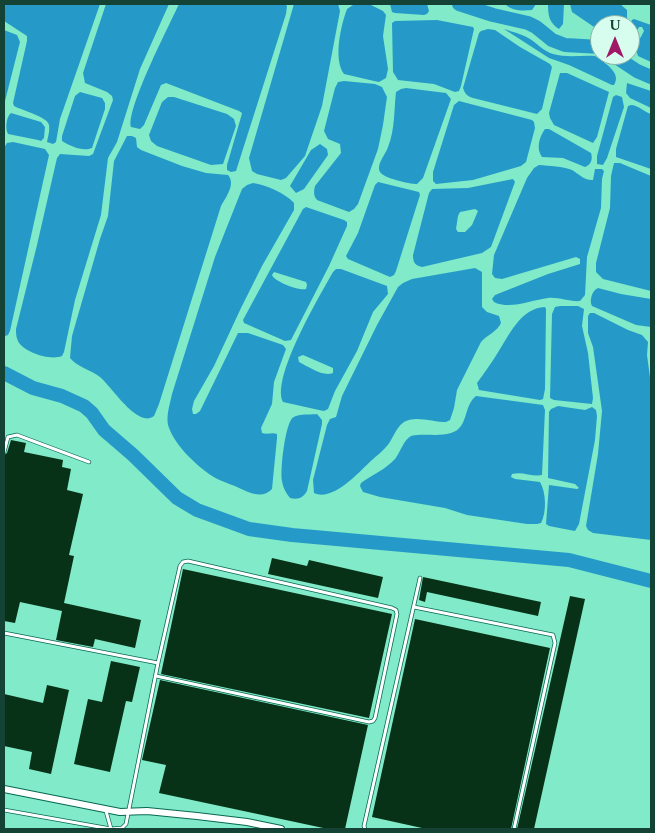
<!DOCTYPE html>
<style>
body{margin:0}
#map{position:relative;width:655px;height:833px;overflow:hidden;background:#80eac9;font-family:Spectral,serif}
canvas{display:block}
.frame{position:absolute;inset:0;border:5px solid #144235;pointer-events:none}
.north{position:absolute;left:590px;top:15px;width:50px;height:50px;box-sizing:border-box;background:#d7fdef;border:1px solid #89b2a5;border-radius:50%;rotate:0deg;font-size:14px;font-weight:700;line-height:20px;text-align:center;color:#144235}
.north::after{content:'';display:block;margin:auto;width:18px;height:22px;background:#a01967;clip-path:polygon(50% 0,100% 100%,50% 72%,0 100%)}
</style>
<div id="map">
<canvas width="655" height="833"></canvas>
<div class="frame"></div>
<div class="north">U</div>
</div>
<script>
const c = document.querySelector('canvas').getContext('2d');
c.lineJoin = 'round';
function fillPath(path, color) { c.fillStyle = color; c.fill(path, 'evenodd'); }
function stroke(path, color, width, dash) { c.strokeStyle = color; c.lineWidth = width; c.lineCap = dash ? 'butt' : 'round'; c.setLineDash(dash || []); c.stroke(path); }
const water = new Path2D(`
 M6,4H100L60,119L56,142L53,144L47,142C48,137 50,130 49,125C48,117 21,110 14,106L13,103L27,41V36L4,21V8Z
 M106,4H169L140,69L117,142L108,158L101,215L75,300L64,352L62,356C50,361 23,352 18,341C16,337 16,333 16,329L37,245L57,158L60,154L89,156L93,154L113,100L112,96L107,92L85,83L83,73Z
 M179,4H285L287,6L286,14L236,171L231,172L227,170V165L241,117L242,113L239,111L166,83L161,85L144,125L140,129L131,127C126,109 169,26 179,4Z
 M294,4H338L340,11L322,106L305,156L286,178L281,180L257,174L252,171L249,158Z
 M369,4L383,11L386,15L383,36L388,69L386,78L379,82L374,81L344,74C333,59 341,25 347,9L353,5Z
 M390,4H427L429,11L427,14L424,15L395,13L392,12Z
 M505,4H536L532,10C522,11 512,11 505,4Z
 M548,4H564L563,24L559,29C549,23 548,15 548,4Z
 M570,4H620L627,10V20L624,25H600V31L572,12Z
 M634,19L651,25V62L638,56C634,46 640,39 644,31L642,27H639L630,44V25L632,20Z
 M437,20L473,27L474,29L461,86L459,91L455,92L434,84L398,80L393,72L392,23L395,21Z
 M488,29L495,30L520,47L550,64L552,67L542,109L537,114L473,98C467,96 465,94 463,88L479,33L481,31Z
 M504,29C513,32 522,34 530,39C538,44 543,51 553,54C567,58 581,55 595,56C605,63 622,73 614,85H612L569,65L549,58Z
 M4,30L17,35L20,42L4,105Z
 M560,73H567L609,92L597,137L593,143L554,125L550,118L549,113Z
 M344,81L375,84L382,87L387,97L383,125L378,149L358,204L354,209L349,212L317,200C313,195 314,191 315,186L341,153L340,144L328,139L324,131L335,88L338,82Z
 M627,83L651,91V108L630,98L626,93Z
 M406,88L446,93L451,99L423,178L417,184C409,184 383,178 380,172C376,164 386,154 388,147C395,130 394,110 396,92L401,89Z
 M80,92L102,98L105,103V109L92,148C83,152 70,146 62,141V136L75,96Z
 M616,95L622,97L624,107L607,158L603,165L597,164V156L613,97Z
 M168,97H174L227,114L234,119L236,126L223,164L211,165L157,146L151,141L149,135L162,102Z
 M459,101L532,120L534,122L535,128L526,162L521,166L473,180L436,184L433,181V172L454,105Z
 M631,105C638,105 644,112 651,114V169L616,157V149L628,106Z
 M11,113L41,122L45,127L44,138L41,141L38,140L8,134C5,129 6,117 11,113Z
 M545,129H549L591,153C593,159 591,165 585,167L563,158L542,157C536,149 539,137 545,129Z
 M127,136H132L136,138L137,147L141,150L182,166L206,173L228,175C236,184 226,197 221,206L159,404L154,416C138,429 111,386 100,377C91,370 77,367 70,358L72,336L100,239L108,216L114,161Z
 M13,142L45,149L49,155L10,331L8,335L5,336L4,148L7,143Z
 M320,144L327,149L328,155L304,189L296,193L290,186L311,150Z
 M614,163H620L651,176V291L603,279L596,272V263L610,208L611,176Z
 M539,165C550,166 562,166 572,170C579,174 585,181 593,180L595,169H602L604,171L602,179L601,208L587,257L585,295L580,301C570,302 559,297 548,298C532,300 509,310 494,302L492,299L495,295L548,274L580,264V259L576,257L502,279L495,278L492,274L494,255L527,178L534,168Z
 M513,179L515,182L491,247L482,253L422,267C415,265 413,263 413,255L429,193L432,189L468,188ZM475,209L478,211L472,225L465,232H458L456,229L458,216L460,212Z
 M378,182L419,192L420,195L396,271L394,275L390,277L348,259L346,256L358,233L375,185Z
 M253,183C266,185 285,193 294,203V210L262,266L241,308L214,366L194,401L192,409L193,414H196L200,411L238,333H248L283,345L286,349L274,382L272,404L261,428L262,433C268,435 272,432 277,434V438L272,489C262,500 248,492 237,487C228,483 217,480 209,474C194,463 176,446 169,428C165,418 170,404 172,394L215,257L242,189L247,185Z
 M306,207L344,220L347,222V226L329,266L291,340L285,341L244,323L243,320L303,209ZM274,272L306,282L307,285L306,289C299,291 275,282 272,275Z
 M475,268L482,272V307L487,312L499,316L501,323C497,332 487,335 481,342L457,390L454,408L450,420L446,422C434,422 414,415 404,422C395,428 393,440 386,447C382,452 376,456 372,460C359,472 333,502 314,493L313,480L327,425L330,419L336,417L342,396L377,325L398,287L403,283L412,279Z
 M336,269H341L387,286L388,294L373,312L357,351L335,391L328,409L324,411L319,410L283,402C271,378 319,297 333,272ZM303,355L333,368V373C323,377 309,367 299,362L298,357Z
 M598,288L621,294L651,299V327L636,325L592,306C589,301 592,290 598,288Z
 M560,306H578L584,309L582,326L588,353L593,398L592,404L554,400L550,398L552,314L555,307Z
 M545,307L546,309L545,389L543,399L540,400L479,390L477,383C484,373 491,364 497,354C509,336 520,308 545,307Z
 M590,313H594L628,330L642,335L648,342L647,355L651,385V540L593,533L588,530L586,526L598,454L602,411L593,347L588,333V316Z
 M476,396L543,405L545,410L542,475C532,477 522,471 512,474L511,477L515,479L540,482C546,492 547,512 541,523L537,524H527L467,515L445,508L380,497L363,492L360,486L361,483C372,475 386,469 395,459C401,451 403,441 411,436C424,433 438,437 451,433C469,428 463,406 476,396Z
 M558,406L585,410L592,407L596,410L597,416L595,440L579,524L575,531L549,526L546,524L549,485L577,489L579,488L575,484L548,478L549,412L551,409Z
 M317,414L322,420V424L307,491C303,498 298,500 290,498C286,493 283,488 282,481C280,469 285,429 291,420C294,413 310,415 317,414Z`);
const river = new Path2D(`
 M459,4L493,15L528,23L536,27L552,40L565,45L600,47
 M613,55L637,71L651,77
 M4,373L33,388L62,396L84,406L92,413L104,430L133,455L177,498L197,510L249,529L292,535L569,560L651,581`);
const building = new Path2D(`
 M11,440L26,443L24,452L63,460L62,467L71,469L67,490L83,494L69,555L74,556L64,603L141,620L135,648L95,639L93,647L56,640L62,611L20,602L15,623L4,621V455L7,453Z
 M272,558L307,566L309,560L383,577L378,598L268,574Z
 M183,569L392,614L369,718L161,674Z
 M423,577L541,602L538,616L427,592L425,602L419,600Z
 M570,596L585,599L534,829H517Z
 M415,619L550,648L511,829H421L422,828L372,817Z
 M111,661L140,667L132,702L126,701L110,772L74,764L88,699L102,702Z
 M160,680L368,725L345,829H328L159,793L166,765L142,760Z
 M47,685L69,690L51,774L29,769L32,752L4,746V694L43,703Z`);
const lane = new Path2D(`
 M4,452L8,437L17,435L89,462
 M414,607L553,635L555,643L514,829
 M4,633L158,663
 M4,810L111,829L122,828L126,824L158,663L180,566L183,562L188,561L392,608L396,610L397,614L375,718L373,721L369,722L156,676
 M106,811L111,829
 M365,829L364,826L420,578`);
const street = new Path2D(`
 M4,789L120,812L147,811L197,816L247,822L281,829`);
fillPath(water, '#259ac9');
stroke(river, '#259ac9', 14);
fillPath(building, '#083217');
stroke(lane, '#086852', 4.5);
stroke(street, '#086852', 8);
stroke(lane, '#fff', 3);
stroke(street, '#fff', 6);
</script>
